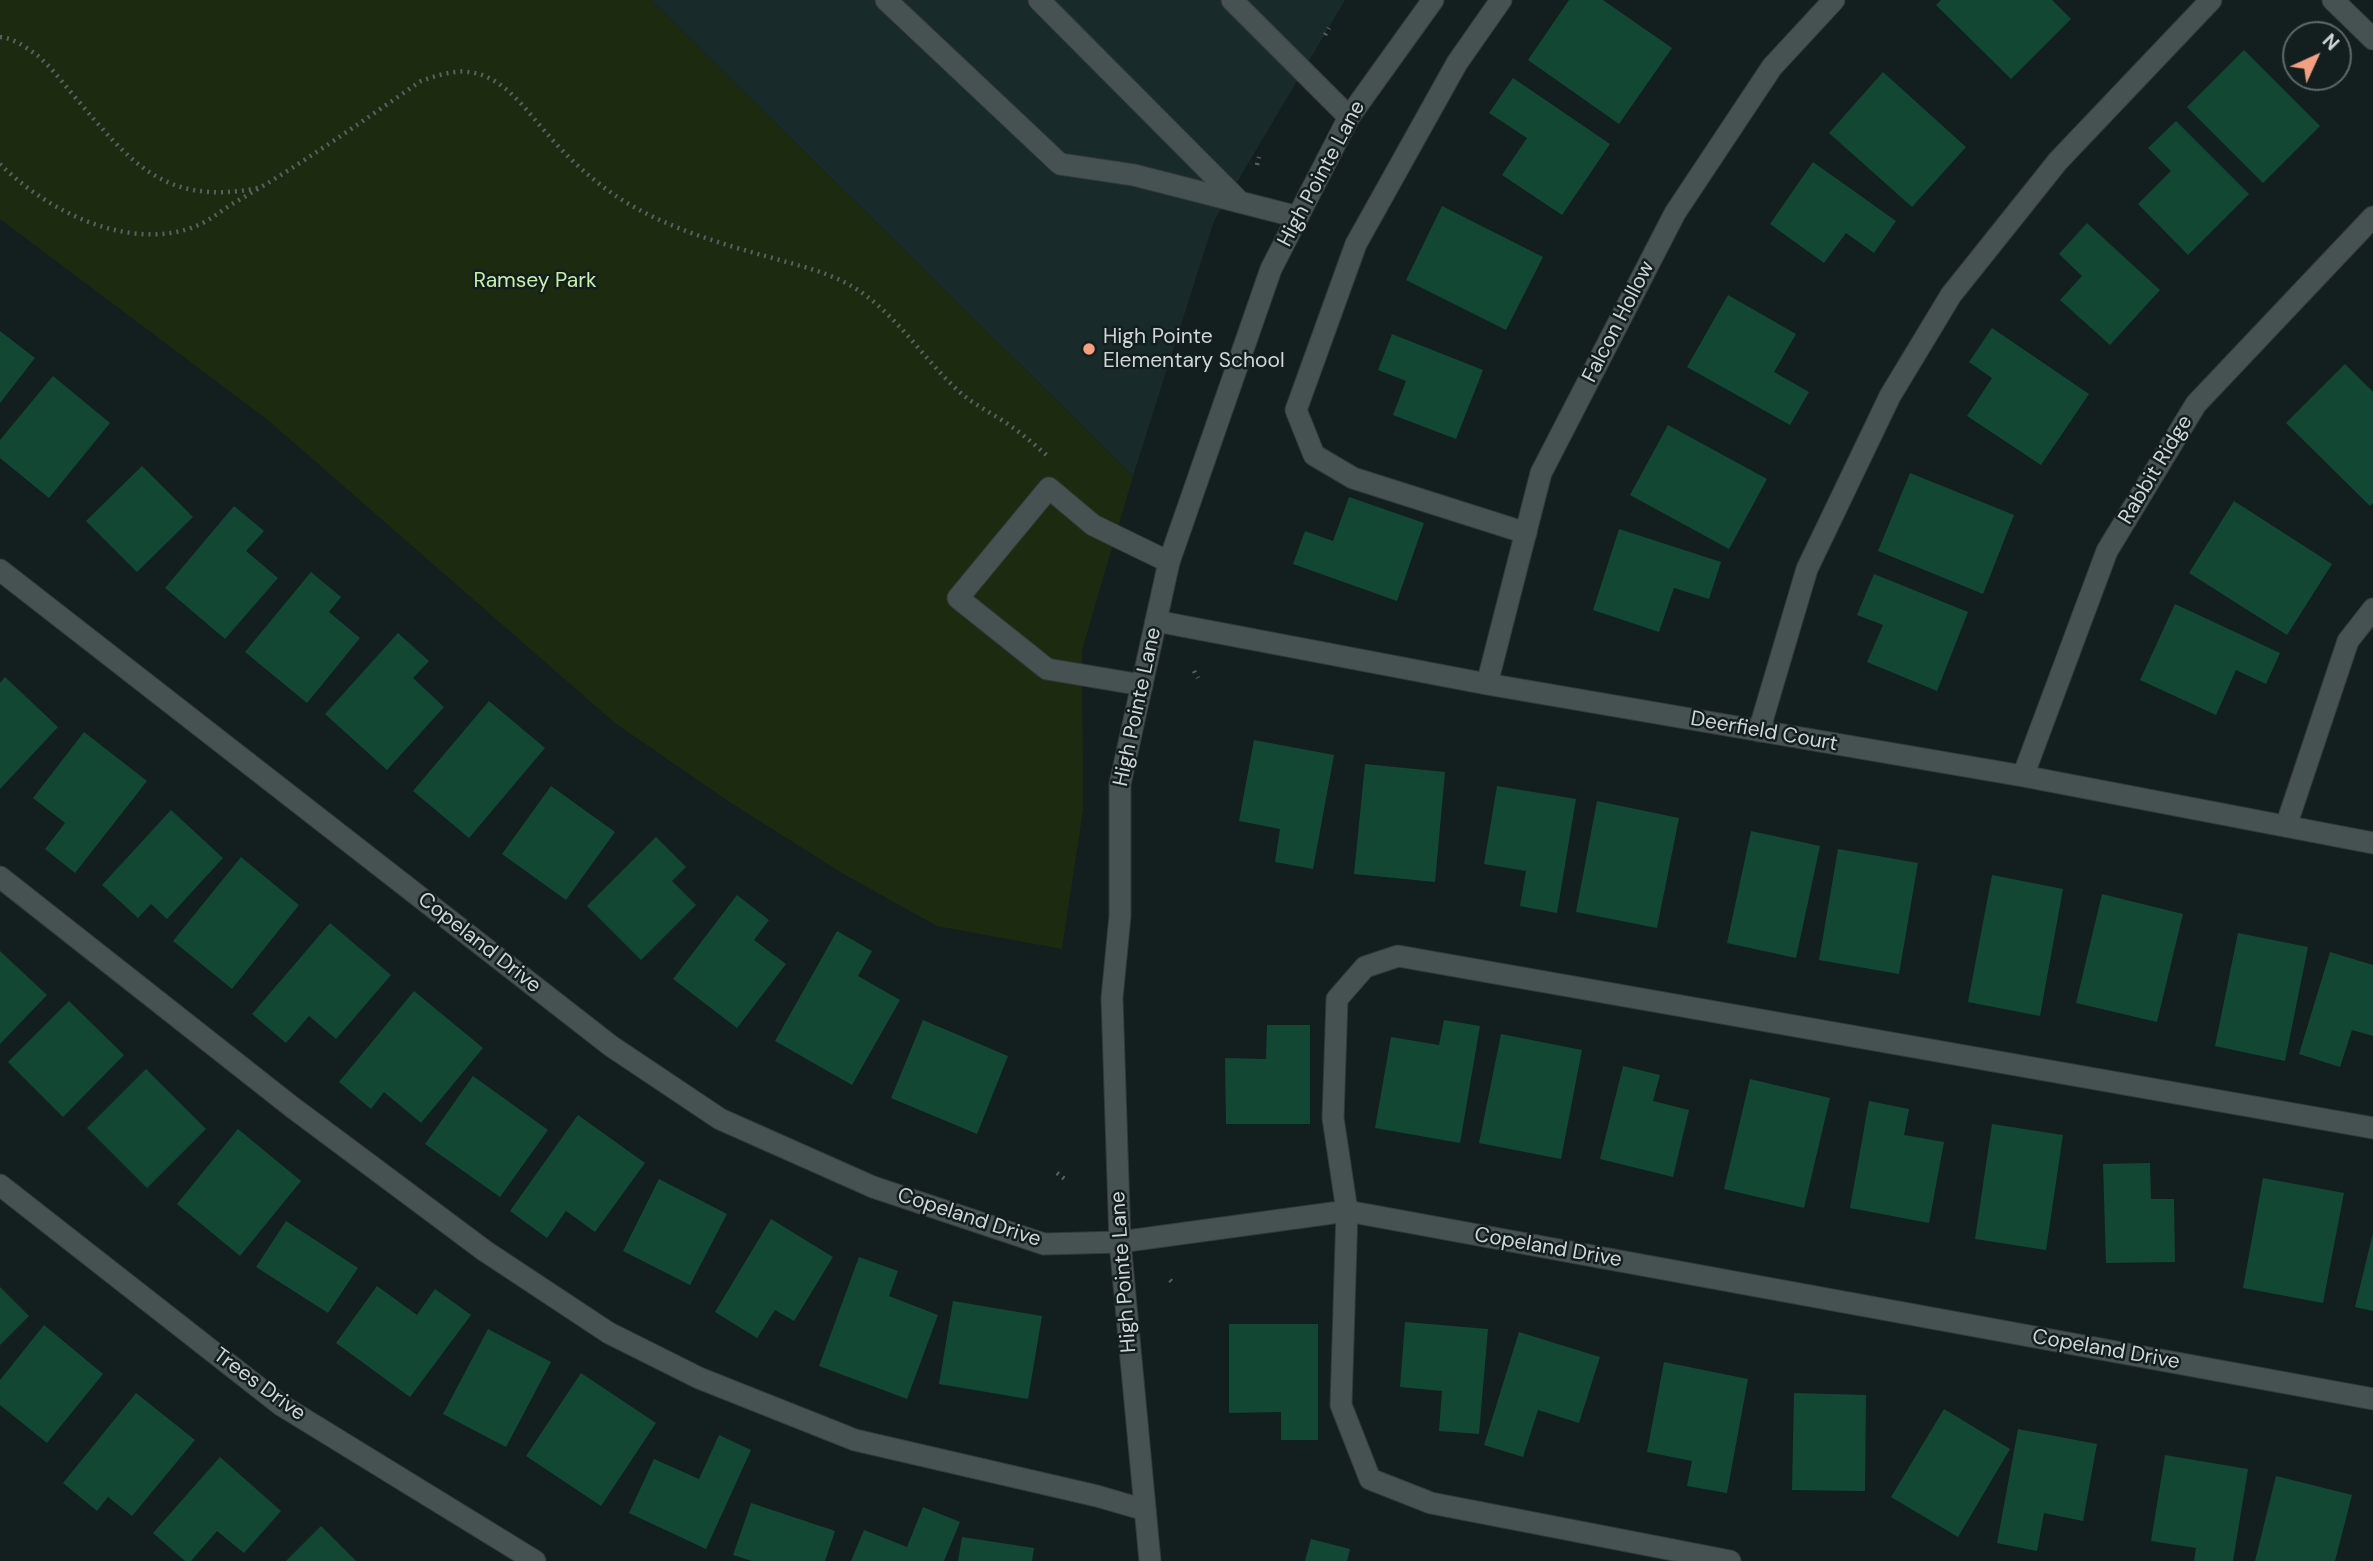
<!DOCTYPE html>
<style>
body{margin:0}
#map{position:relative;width:2373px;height:1561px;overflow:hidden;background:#131e1e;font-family:"DM Sans",sans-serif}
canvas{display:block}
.north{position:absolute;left:2282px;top:21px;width:70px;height:70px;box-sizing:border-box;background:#131e1e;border:2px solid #5f6868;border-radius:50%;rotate:45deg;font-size:19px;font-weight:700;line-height:28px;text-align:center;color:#d0d6d6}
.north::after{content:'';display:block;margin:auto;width:24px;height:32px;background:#f39f82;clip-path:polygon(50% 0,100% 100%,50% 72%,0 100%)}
</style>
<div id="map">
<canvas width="2373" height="1561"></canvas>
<div class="north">N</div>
</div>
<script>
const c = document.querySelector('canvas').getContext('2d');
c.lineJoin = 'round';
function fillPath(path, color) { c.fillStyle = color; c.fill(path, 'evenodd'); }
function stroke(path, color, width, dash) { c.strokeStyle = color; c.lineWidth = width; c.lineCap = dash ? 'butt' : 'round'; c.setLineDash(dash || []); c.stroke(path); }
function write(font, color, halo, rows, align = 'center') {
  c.font = font + ' "DM Sans",sans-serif'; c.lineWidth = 5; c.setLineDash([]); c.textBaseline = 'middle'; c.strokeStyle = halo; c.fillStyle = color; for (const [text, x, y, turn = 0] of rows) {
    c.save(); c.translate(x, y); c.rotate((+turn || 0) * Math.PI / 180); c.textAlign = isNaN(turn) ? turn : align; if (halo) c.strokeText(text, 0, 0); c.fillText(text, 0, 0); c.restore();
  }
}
const built = new Path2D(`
 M651,0H1345L1214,221L1133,476Z`);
const green = new Path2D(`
 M0,0H651L1133,476L1082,650L1083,810L1062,949L937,926L842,873L731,803L615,723L269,421L0,219Z`);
const building = new Path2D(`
 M1569,0H1603L1672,48L1619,124L1528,60Z
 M1941,0H2052L2071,19L2011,79L1936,5Z
 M2244,50L2320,126L2263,183L2187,107Z
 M1883,72L1966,147L1912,207L1829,133Z
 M1513,78L1610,144L1562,215L1502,175L1527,138L1489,113Z
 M2176,121L2249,194L2188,255L2138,204L2171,171L2148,148Z
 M1813,162L1896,221L1874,253L1846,233L1824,263L1770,224Z
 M1442,206L1543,257L1506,330L1406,280Z
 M2087,223L2160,290L2110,345L2060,300L2082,276L2059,254Z
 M1728,295L1796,334L1774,372L1809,392L1790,425L1687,367Z
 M1992,328L2089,394L2041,465L1967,416L1992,378L1969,362Z
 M0,331L35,358L0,403Z
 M1392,334L1483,370L1456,439L1393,415L1406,381L1378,370Z
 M2345,364L2373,392V503L2370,506L2286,423Z
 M53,376L110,423L49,498L0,458V440Z
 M1668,425L1767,479L1729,549L1630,495Z
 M142,466L193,517L137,572L86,521Z
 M1910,473L2014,515L1983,594L1878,551Z
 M1349,497L1424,523L1397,601L1293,564L1305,531L1333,541Z
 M2234,501L2332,564L2287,635L2189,573Z
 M234,506L264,531L246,551L278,578L225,639L165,588Z
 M1619,529L1721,562L1709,599L1674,588L1659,632L1593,610Z
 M311,572L341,597L329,612L360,638L307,703L245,652Z
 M1874,574L1968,612L1937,691L1867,662L1883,625L1857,615Z
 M2175,604L2280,653L2266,684L2236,670L2216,715L2140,680Z
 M398,633L429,661L413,678L444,707L387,770L325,714Z
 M5,677L58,727L0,789V683Z
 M489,701L545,748L469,838L413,791Z
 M84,732L147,781L75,873L45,849L65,823L33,798Z
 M1254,740L1334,755L1313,869L1275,862L1280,829L1239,821Z
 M1365,764L1445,772L1435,882L1354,874Z
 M551,786L615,832L566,900L502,854Z
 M1497,786L1576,799L1557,913L1520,906L1526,871L1484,864Z
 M1597,801L1679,818L1657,928L1576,912Z
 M171,810L223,858L167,919L151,904L138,918L102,885Z
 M1751,831L1820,846L1796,958L1727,943Z
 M656,837L686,867L672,881L696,905L641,960L587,906Z
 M1838,849L1918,863L1899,974L1819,960Z
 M241,857L299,905L232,989L173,941Z
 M1992,875L2063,889L2040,1016L1968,1002Z
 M2102,894L2183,914L2157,1022L2076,1003Z
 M737,895L769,920L754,940L786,964L737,1028L673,979Z
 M330,923L391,975L336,1039L309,1016L286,1043L252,1014Z
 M837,931L872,951L858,976L900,1000L852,1085L775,1041Z
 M2238,933L2308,947L2285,1061L2215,1046Z
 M0,951L47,995L0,1044Z
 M2330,952L2373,965V1036L2352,1030L2340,1067L2299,1054Z
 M414,991L483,1048L421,1123L384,1092L371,1109L339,1082Z
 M69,1001L124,1055L63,1117L8,1062Z
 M923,1020L1008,1056L977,1134L891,1098Z
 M1444,1020L1480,1026L1460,1143L1375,1128L1391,1037L1439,1045Z
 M1267,1025H1310V1124H1226L1225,1058L1266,1059Z
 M1501,1034L1582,1050L1561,1159L1479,1143Z
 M1623,1066L1660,1075L1653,1101L1689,1110L1673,1177L1600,1159Z
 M146,1069L206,1129L147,1188L87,1128Z
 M473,1076L548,1130L500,1197L425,1144Z
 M1750,1079L1830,1098L1804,1208L1724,1189Z
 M1869,1101L1909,1109L1904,1135L1944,1142L1929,1223L1850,1208Z
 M578,1115L645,1163L595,1232L566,1211L547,1238L510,1211Z
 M1992,1124L2063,1135L2046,1250L1975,1239Z
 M238,1129L301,1181L240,1256L177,1204Z
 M2150,1163L2151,1199H2174L2175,1262L2106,1263L2103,1164Z
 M2263,1178L2344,1193L2323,1303L2243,1288Z
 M659,1179L727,1214L690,1285L623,1251Z
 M771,1219L833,1257L794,1321L775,1310L757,1338L715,1312Z
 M286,1221L358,1268L328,1313L256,1267Z
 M2373,1233V1311L2355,1307Z
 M859,1257L898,1271L889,1296L938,1315L907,1399L819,1366Z
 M377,1286L417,1315L435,1289L471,1315L410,1397L336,1343Z
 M0,1287L29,1316L0,1345Z
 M953,1301L1042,1316L1028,1399L939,1384Z
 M1405,1322L1488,1329L1479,1434L1439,1431L1442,1391L1400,1387Z
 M1229,1324H1318V1440H1281V1412L1229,1413Z
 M44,1325L103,1374L47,1443L0,1405V1380Z
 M488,1329L551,1362L506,1447L443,1414Z
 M1519,1332L1600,1357L1579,1423L1538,1410L1523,1457L1484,1445Z
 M1664,1362L1748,1379L1727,1493L1687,1486L1692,1461L1647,1452Z
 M581,1373L656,1423L601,1506L526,1456Z
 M136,1393L195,1440L132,1516L108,1497L97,1511L63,1483Z
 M1794,1393L1866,1395L1865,1491L1792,1490Z
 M1944,1409L2010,1449L1958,1537L1891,1497Z
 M2018,1429L2097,1444L2083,1521L2044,1513L2037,1551L1997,1543Z
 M719,1435L751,1450L706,1549L629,1513L654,1459L699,1479Z
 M2165,1455L2248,1469L2233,1561H2194L2196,1548L2151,1541Z
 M220,1457L281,1511L244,1553L217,1531L191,1561H185L153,1533Z
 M2276,1476L2352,1495L2335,1561H2255Z
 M751,1503L835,1531L825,1561H752L733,1555Z
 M923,1507L960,1522L944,1561H851L864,1530L907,1547Z
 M321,1526L356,1561H286Z
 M962,1537L1034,1548L1032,1561H958Z
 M1311,1539L1350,1549L1347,1561H1305Z`);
const path = new Path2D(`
 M1325,35L1329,28
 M0,37C14,38 27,48 38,56C52,68 62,82 74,96C129,160 163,207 258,188
 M0,164C46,210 123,249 188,229C212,221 219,211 239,200C302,164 361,122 421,81C436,76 452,70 468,72C504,75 528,113 549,136C569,159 591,179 616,196C661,226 718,243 769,257C800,266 830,272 858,290C899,317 926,363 963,395C978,407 997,416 1012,427C1025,436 1037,447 1049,457
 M1257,165L1259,157
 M1194,671L1198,678
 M1057,1173L1066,1180
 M1170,1280L1174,1284`);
const lane = new Path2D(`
 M886,0L1060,164L1134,175L1298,217
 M1039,0L1240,202
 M1232,0L1349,117
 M1501,0L1457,63L1356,244L1296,410L1314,455L1353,478L1526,533
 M1142,685L1047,669L958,598L1049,488L1093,525L1169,562
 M1759,731L1807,569L1890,396L1951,295L2058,161L2211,0
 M2286,826L2348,641L2373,609
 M0,877L292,1107L485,1251L609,1333L699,1378L855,1440L1097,1496L1145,1510
 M1730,1561L1431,1503L1370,1479L1341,1405L1347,1211L1333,1118L1337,999L1365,967L1398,956L2373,1128`);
const street = new Path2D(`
 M2333,0L2373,39
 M0,570L611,1046L720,1119L873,1187L1044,1244L1120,1242L1347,1211L2373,1399
 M1156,621L1487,684L2023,776L2373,843
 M1487,684L1541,473L1675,213L1772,67L1834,0
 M2023,776L2107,551L2196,404L2373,217
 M0,1185L281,1405L535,1561`);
const secondary = new Path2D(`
 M1150,1561L1120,1242L1112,998L1120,916V784L1169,562L1271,269L1349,117L1433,0`);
const markers = [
 [1089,349,7,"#f39f82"]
];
const streetNames = [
 ["High Pointe Lane",1322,174,-62],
 ["Falcon Hollow",1619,322,-63],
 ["Rabbit Ridge",2156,470,-59],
 ["High Pointe Lane",1138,707,-78],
 ["Deerfield Court",1764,732,10],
 ["Copeland Drive",479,943,38],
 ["Copeland Drive",969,1218,18],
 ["Copeland Drive",1548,1248,10],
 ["High Pointe Lane",1124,1272,-94],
 ["Copeland Drive",2106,1350,10],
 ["Trees Drive",259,1385,36]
];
const parkNames = [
 ["Ramsey Park",535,281]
];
const poiNames = [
 ["High Pointe",1103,337],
 ["Elementary School",1103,361]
];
fillPath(built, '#182a2a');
fillPath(green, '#1c2b0f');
fillPath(building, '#124833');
stroke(lane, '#333939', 23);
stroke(street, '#333939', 23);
stroke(secondary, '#333939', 23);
stroke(path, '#586161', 4.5, [2, 5]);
stroke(lane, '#465252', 21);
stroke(street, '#465252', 21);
stroke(secondary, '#465252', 21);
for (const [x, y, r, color] of markers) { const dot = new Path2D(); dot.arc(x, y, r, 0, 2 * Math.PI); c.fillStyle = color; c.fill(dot); stroke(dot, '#131e1e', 2.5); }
write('21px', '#d0d6d6', '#131e1e', streetNames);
write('21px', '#c9efac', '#131e1e', parkNames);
write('21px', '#d0d6d6', '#131e1e', poiNames, 'left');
</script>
